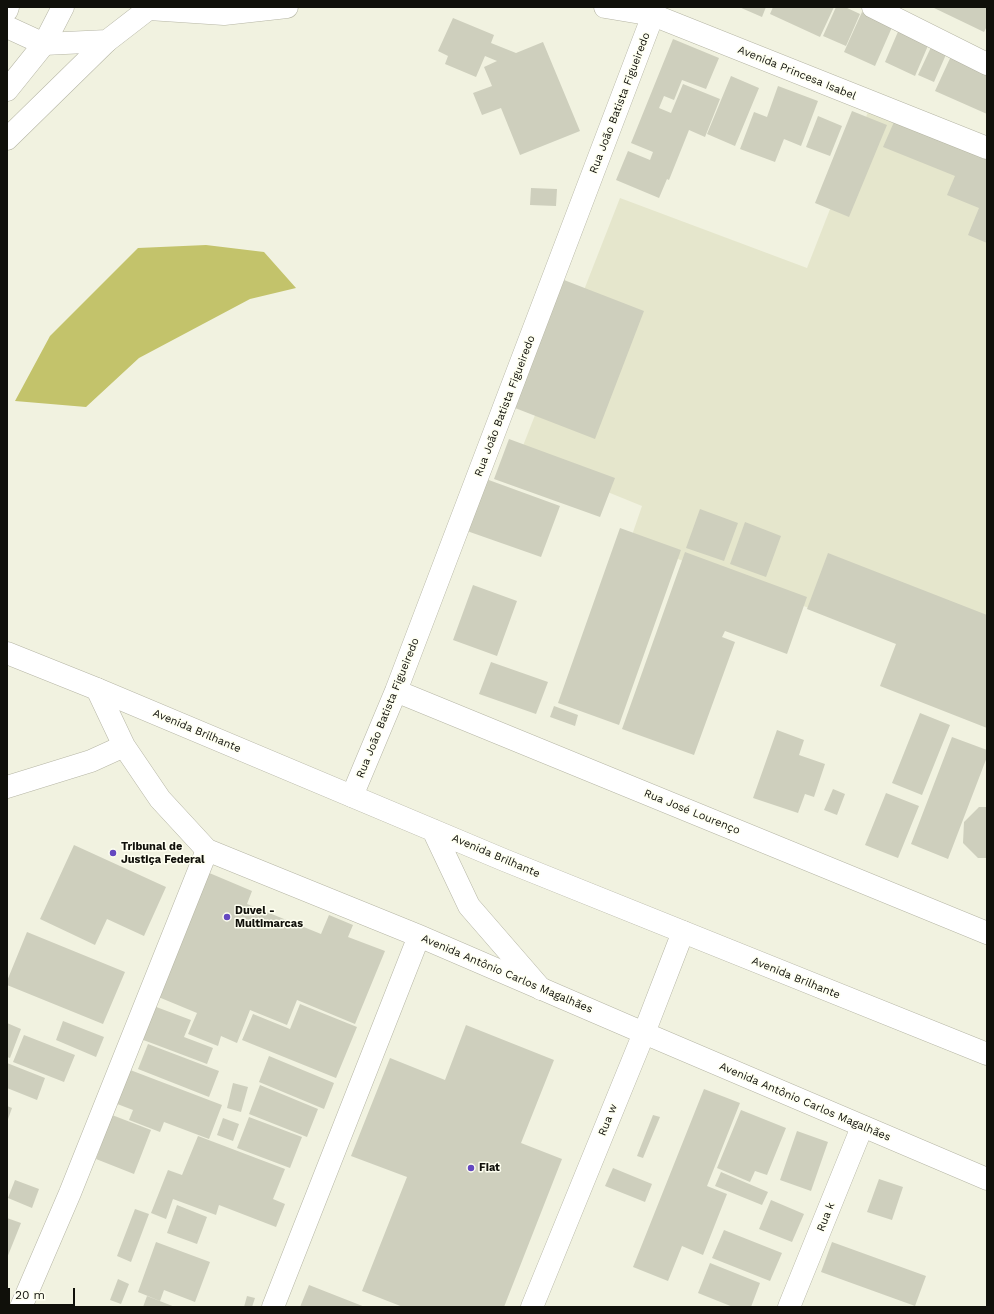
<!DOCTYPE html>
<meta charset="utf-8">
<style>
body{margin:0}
#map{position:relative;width:994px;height:1314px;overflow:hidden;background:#f1f2e0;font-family:"Work Sans",sans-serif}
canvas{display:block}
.frame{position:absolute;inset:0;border:8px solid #10100a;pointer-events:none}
.scale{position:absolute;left:8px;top:1288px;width:67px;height:18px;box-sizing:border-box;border:2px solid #10100a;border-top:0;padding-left:5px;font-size:12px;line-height:14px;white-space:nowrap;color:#10100a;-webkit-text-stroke:3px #fefff0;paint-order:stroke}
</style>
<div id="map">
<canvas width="994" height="1314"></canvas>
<div class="frame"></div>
<div class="scale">20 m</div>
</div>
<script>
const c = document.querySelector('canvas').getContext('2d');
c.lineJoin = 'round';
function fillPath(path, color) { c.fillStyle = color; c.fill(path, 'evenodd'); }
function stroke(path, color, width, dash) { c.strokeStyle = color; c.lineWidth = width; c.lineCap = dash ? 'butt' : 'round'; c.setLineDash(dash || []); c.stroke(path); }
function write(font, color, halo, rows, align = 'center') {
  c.font = font + ' "Work Sans",sans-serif'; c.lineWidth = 3; c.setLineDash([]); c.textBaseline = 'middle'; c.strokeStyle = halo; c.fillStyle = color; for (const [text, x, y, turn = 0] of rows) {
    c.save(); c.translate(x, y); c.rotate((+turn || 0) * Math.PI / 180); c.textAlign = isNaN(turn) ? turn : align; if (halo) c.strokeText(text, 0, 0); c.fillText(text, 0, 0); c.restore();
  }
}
const built = new Path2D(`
 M868,112L987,157V628L817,611L630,541L642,506L519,456L620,198L807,268Z`);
const water = new Path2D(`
 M206,245L264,252L296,288L250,299L139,358L86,407L15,401L50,336L138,248Z`);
const building = new Path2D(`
 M739,7H766L762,17Z
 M773,7H834L820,37L770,14Z
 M836,7H845L860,14L846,46L823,36Z
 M932,7H987V26L984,32Z
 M862,12L893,25L875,66L844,52Z
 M453,18L494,35L491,43L516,53L543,42L580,131L520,155L501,108L482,115L473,93L492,86L484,67L497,61L485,56L476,77L445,64L448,56L438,51Z
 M900,27L930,41L915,76L885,62Z
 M673,39L719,58L706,89L682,80L674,100L664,96L659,108L671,113L683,84L720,99L705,137L689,130L669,180L667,179L659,198L616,180L628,151L650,160L653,152L631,143Z
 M933,43L948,50L934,82L918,75Z
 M952,54L987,70V114L935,91Z
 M731,76L759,88L735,146L707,134Z
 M778,86L818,101L801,146L784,139L775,162L740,149L754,112L767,117Z
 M852,111L887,125L849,217L815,203Z
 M818,116L842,126L830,156L806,147Z
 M894,122L987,160V243L968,235L979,208L947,195L955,176L883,147Z
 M531,188L557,189L556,206L530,205Z
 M564,280L644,311L595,439L515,408Z
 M509,439L615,478L600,517L494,479Z
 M486,479L560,506L541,557L467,531Z
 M700,509L738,523L724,561L686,548Z
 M745,522L781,536L766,577L730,564Z
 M620,528L681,550L619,725L558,703Z
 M685,552L807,597L787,654L725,631L722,637L735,642L694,755L622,729Z
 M828,553L987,615V728L880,686L896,644L807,609Z
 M473,585L517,601L497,656L453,640Z
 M491,662L548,682L536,714L479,694Z
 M554,706L578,715L575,726L550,717Z
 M920,713L950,725L922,795L892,783Z
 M777,730L804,740L799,755L825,764L814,797L805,794L798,813L753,798Z
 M952,737L987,750V757L948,859L911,844Z
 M833,789L845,794L837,815L824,810Z
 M886,793L919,806L898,858L865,845Z
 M979,807H987V858H978L963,843L964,822Z
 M74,845L166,887L144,936L107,919L95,945L40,919Z
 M207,872L252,891L247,904L321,934L329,915L353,925L348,937L385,951L355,1024L297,1000L287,1025L250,1010L237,1043L221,1036L218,1046L188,1034L197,1013L156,996Z
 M27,932L125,972L103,1024L7,985V981Z
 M300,1004L357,1027L336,1078L242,1040L253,1014L290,1029Z
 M151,1005L191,1020L184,1037L213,1048L207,1064L138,1038Z
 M63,1021L104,1037L96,1057L56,1040Z
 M7,1023L21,1029L10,1058L7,1057Z
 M466,1025L554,1060L521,1143L562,1159L504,1307H403L362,1291L407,1177L351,1156L390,1058L445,1080Z
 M24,1035L75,1055L64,1082L13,1062Z
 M148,1044L219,1071L209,1097L138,1069Z
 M269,1056L334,1083L324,1109L259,1082Z
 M7,1063L45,1078L37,1100L7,1088Z
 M125,1068L222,1105L209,1139L164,1122L160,1132L129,1120L133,1110L112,1102Z
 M233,1083L248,1087L241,1112L227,1108Z
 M260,1085L318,1109L307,1137L249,1114Z
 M704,1089L740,1103L707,1186L727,1194L703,1255L682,1246L668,1281L633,1267Z
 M7,1106L12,1108L7,1122Z
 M741,1110L786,1128L767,1175L755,1171L750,1182L717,1168Z
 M112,1115L151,1130L134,1174L96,1159Z
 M653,1115L660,1117L643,1158L637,1156Z
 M249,1117L302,1137L290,1168L237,1148Z
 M223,1118L239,1124L233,1141L217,1135Z
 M797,1131L828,1142L811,1191L780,1180Z
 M198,1136L285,1169L273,1199L285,1204L276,1227L219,1205L216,1215L173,1199L166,1219L151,1213L168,1170L182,1175Z
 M613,1168L652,1184L645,1202L605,1186Z
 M721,1172L768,1192L762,1205L715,1186Z
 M879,1179L903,1187L892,1220L867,1212Z
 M15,1180L39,1189L32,1208L8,1198Z
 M771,1200L804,1214L792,1242L759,1229Z
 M177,1205L207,1217L197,1244L167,1233Z
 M135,1209L149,1214L131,1262L117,1256Z
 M7,1218L21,1223L7,1258Z
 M724,1230L782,1253L770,1281L712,1258Z
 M156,1242L210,1262L195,1302L164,1290L160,1301L138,1292Z
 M832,1242L926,1276L915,1306L821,1272Z
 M710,1263L760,1283L751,1307H733L698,1293Z
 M118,1279L129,1284L121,1304L110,1300Z
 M309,1285L365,1307H300Z
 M147,1296L175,1307H143Z
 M247,1296L255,1298L252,1307H244Z`);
const street = new Path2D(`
 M97,689L124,746L160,799L207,850L419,936L644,1033L987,1179
 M396,691L987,933
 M7,787L91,761L124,746
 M352,796L396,691L653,15
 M21,1307L70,1193L207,850
 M273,1307L419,936
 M532,1307L644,1033L683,932
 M789,1307L862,1127`);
const secondary = new Path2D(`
 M605,7L653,15L987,148
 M873,7L987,64
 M149,9L224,14L287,7
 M7,10L8,7
 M7,27L44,44L107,41L151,7`);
const primary = new Path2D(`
 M7,653L97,689L504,860L987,1054
 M433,830L469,906L541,989`);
const highway = new Path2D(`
 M7,90L44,44L63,7
 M7,139L107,41`);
const markers = [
 [113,853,4,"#6448c0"],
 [227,917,4,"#6448c0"],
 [471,1168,4,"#6448c0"]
];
const streetNames = [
 ["Avenida Princesa Isabel",797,73,22],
 ["Rua João Batista Figueiredo",620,103,-69],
 ["Rua João Batista Figueiredo",505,406,-69],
 ["Rua João Batista Figueiredo",388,708,-68],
 ["Avenida Brilhante",197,731,23],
 ["Rua José Lourenço",692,812,22],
 ["Avenida Brilhante",496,856,23],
 ["Avenida Antônio Carlos Magalhães",507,974,23],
 ["Avenida Brilhante",796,978,22],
 ["Avenida Antônio Carlos Magalhães",805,1102,23],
 ["Rua w",608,1120,-68],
 ["Rua k",826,1217,-68]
];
const poiNames = [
 ["Tribunal de",121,847],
 ["Justiça Federal",121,860],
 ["Duvel -",235,911],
 ["Multimarcas",235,924],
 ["Fiat",479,1168]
];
fillPath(built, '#e5e6cc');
fillPath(water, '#c3c36b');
fillPath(building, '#cecfbd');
stroke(street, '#b5b5a4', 23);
stroke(secondary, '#b5b5a4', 23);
stroke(primary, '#b5b5a4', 23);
stroke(highway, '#b5b5a4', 23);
stroke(street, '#fff', 22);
stroke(secondary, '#fff', 22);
stroke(primary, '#fff', 22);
stroke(highway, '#fff', 22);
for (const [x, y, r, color] of markers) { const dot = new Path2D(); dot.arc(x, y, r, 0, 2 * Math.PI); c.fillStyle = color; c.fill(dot); stroke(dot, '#fefff0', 1.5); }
write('11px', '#10100a', '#fefff0', streetNames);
write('bold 11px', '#10100a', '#fefff0', poiNames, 'left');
</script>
